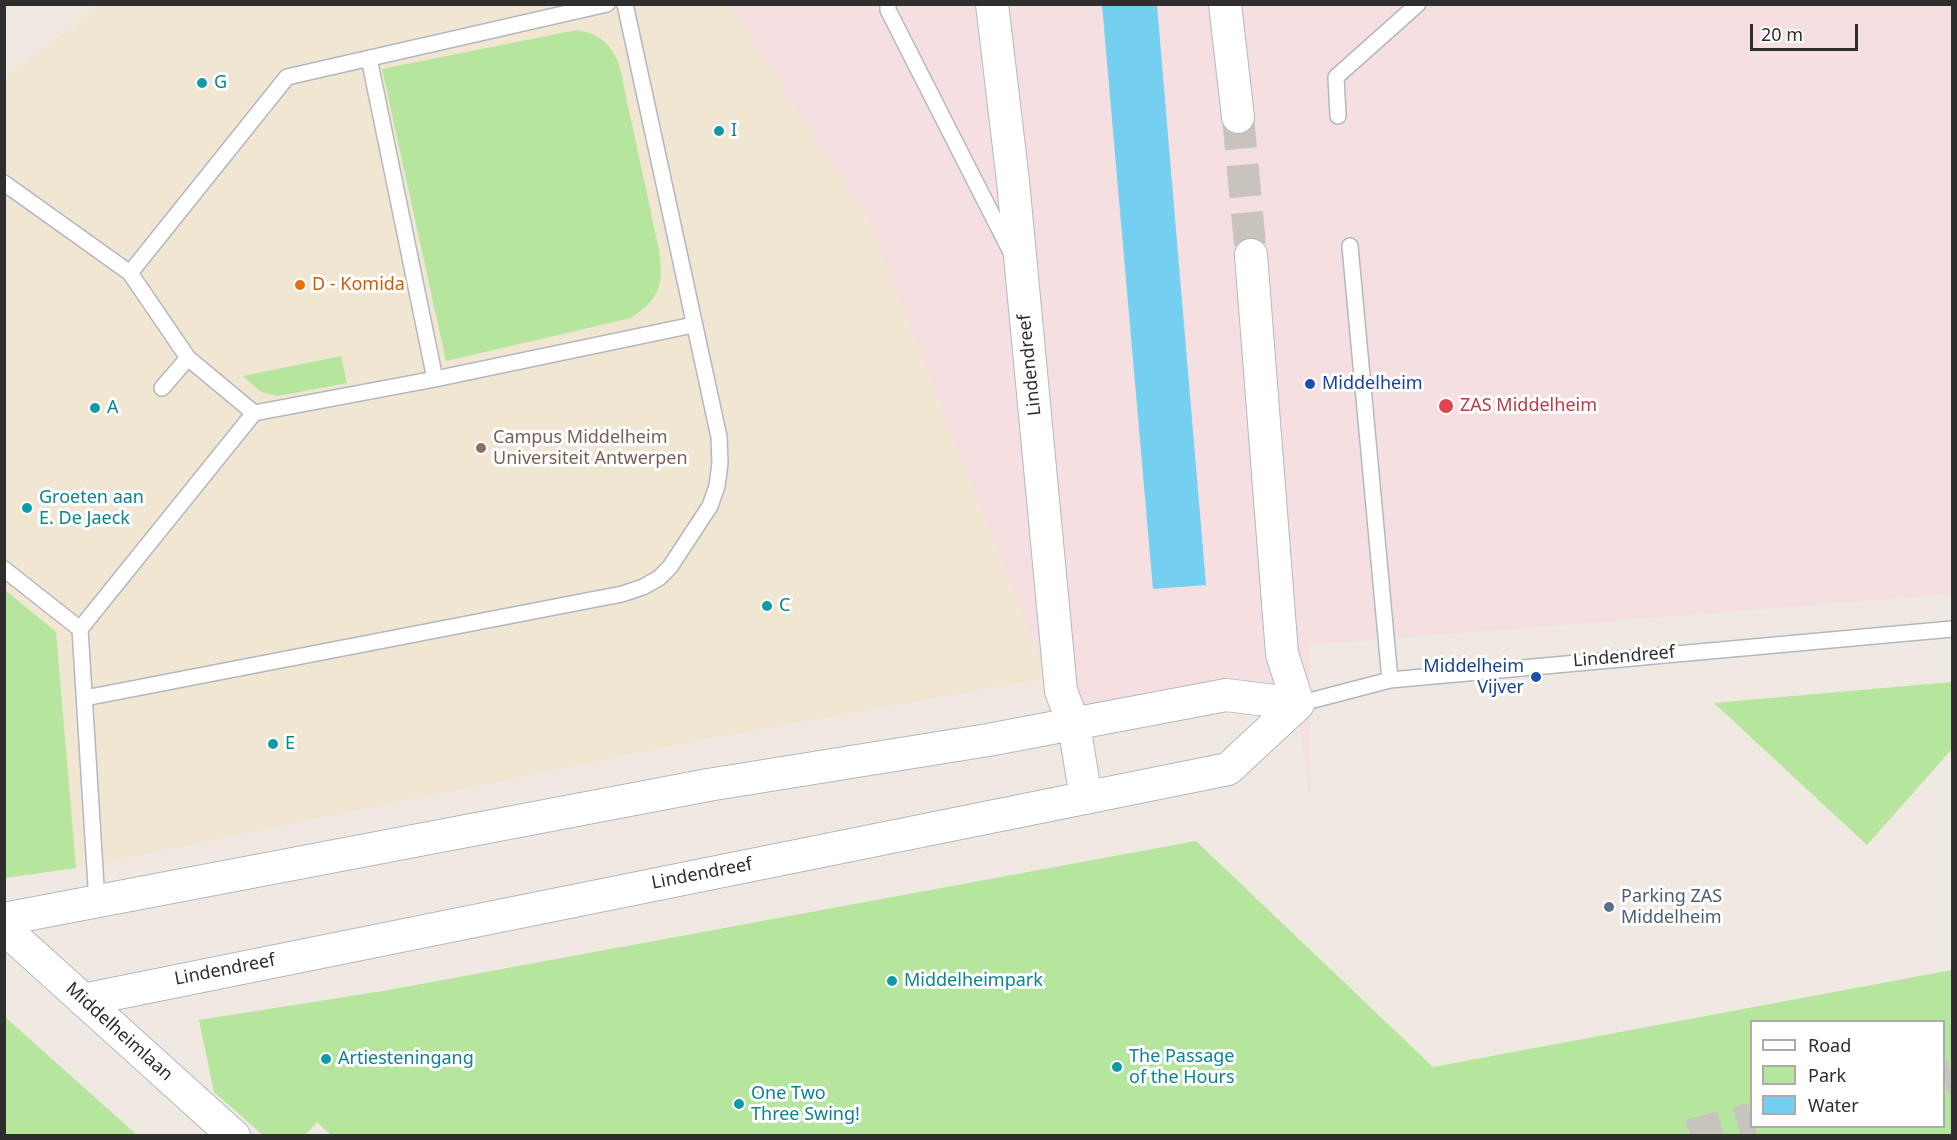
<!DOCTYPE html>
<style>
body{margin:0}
#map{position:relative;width:1957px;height:1140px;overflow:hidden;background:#efe9e1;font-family:"Noto Sans",sans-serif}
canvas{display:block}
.frame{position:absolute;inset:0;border:6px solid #2e2e2e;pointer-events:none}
.legend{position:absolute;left:1750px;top:1020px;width:195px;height:108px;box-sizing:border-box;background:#fff;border:2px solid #ababab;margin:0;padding:8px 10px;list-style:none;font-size:18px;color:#2e2e2e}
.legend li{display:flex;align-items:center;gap:12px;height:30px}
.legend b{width:30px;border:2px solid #ababab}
.scale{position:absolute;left:1750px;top:24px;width:108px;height:27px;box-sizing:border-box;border:3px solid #2e2e2e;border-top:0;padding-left:8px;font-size:18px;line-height:21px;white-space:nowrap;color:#2e2e2e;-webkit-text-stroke:4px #fff;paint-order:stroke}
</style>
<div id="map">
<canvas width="1957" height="1140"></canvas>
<div class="frame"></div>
<ul class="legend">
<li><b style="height:8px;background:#fff"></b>Road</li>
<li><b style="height:16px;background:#b6e59e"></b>Park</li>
<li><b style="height:16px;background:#75cff0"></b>Water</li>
</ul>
<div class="scale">20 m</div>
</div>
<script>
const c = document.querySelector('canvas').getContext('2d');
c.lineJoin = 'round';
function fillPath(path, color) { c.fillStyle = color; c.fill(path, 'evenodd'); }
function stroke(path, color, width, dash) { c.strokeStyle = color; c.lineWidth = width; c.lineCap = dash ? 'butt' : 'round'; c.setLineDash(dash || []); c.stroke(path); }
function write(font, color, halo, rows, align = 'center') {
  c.font = font + ' "Noto Sans",sans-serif'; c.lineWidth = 6; c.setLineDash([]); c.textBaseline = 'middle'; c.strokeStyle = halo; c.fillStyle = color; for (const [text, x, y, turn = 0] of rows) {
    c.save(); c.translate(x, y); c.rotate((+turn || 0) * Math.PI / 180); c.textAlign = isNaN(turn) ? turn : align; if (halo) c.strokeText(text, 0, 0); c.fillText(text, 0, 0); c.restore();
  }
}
const education = new Path2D(`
 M97,5H729L867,218L1047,678L700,740L76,868L73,843L5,780L4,77L81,21Z`);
const medical = new Path2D(`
 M729,5H1952V594L1310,645V796L1297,704L1074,725L1047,678L867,218Z`);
const green = new Path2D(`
 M577,30C601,35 609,42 619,64L659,250C664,285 660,298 631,318L446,361L382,69Z
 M341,356L347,383L278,396L261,392L243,376Z
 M5,590L56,632L76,868L5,878Z
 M1952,682V749L1867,845L1714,703Z
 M1196,841L1433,1067L1952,970V1135L332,1136L317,1122L305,1135L264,1136L214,1092L199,1020L383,991ZM1752,1022H1944V1126H1752Z
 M4,1016L137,1135H5Z`);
const water = new Path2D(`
 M1102,5H1157L1206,585L1153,589Z`);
const streetTunnel = new Path2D(`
 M1238,117L1251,255`);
const highwayTunnel = new Path2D(`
 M1944,1078L1952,1076
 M1690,1136L1752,1119`);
const lane = new Path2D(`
 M888,4V10L1012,254
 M369,58L435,379
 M1338,116L1336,77L1418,4
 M4,183L130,273L188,358L254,413
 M1350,246L1390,680
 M130,273L287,77L607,4
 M162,388L188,358
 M4,569L80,629
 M85,698L622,594L643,587L659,578L670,567L710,506L717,486L720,463L719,437L625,4
 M1298,704L1390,680L1952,629
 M97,902L80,629L254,413L435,379L693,325`);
const street = new Path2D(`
 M992,4L1013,181L1061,691L1074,725L1086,798
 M1225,4L1238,117
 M1251,255L1282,654L1298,704
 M4,919L708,785L988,740L1226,695L1298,704
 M4,928L234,1136
 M83,1000L1228,769L1298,704`);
const markers = [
 [202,83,6,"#0f9aa8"],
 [719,131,6,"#0f9aa8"],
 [300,285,6,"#e8710a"],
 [1310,384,6,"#1a4fb4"],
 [1446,406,8,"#e0444e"],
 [95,408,6,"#0f9aa8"],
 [481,448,6,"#8d6e63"],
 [27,508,6,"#0f9aa8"],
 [767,606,6,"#0f9aa8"],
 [1536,677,6,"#1a4fb4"],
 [273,744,6,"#0f9aa8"],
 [1609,907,6,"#5c6f8a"],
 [892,981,6,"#0f9aa8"],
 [326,1059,6,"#0f9aa8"],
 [1117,1067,6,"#0f9aa8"],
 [739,1104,6,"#0f9aa8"]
];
const cultureNames = [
 ["G",214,83],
 ["I",731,131],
 ["A",107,408],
 ["Groeten aan",39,498],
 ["E. De Jaeck",39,519],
 ["C",779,606],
 ["E",285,744],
 ["Middelheimpark",904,981],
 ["The Passage",1129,1057],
 ["of the Hours",1129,1078],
 ["Artiesteningang",338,1059],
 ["One Two",751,1094],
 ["Three Swing!",751,1115]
];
const foodNames = [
 ["D - Komida",312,285]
];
const streetNames = [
 ["Lindendreef",1030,365,-96],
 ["Lindendreef",1624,657,-5],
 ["Lindendreef",702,874,-11],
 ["Lindendreef",225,970,-11],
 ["Middelheimlaan",119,1032,42]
];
const transitNames = [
 ["Middelheim",1322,384],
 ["Middelheim",1524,667,"right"],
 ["Vijver",1524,688,"right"]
];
const healthNames = [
 ["ZAS Middelheim",1460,406]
];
const educationNames = [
 ["Campus Middelheim",493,438],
 ["Universiteit Antwerpen",493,459]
];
const serviceNames = [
 ["Parking ZAS",1621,897],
 ["Middelheim",1621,918]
];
fillPath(education, '#f0e6d1');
fillPath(medical, '#f5dfe0');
fillPath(green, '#b6e59e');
fillPath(water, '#75cff0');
stroke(streetTunnel, '#c8c4bd', 32, [32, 16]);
stroke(highwayTunnel, '#c8c4bd', 33, [33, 16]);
stroke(lane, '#b4b7c1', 18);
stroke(street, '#b4b7c1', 34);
stroke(lane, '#fff', 15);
stroke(street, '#fff', 32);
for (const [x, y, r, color] of markers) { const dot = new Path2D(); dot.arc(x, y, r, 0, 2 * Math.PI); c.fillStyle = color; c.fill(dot); stroke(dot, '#fff', 2); }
write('18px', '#0d838f', '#fff', cultureNames, 'left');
write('18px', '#c56008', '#fff', foodNames, 'left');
write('18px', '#2e2e2e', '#fff', streetNames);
write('18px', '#164399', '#fff', transitNames, 'left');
write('18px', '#be3a42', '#fff', healthNames, 'left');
write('18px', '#785e54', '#fff', educationNames, 'left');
write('18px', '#4e5e75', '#fff', serviceNames, 'left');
</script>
